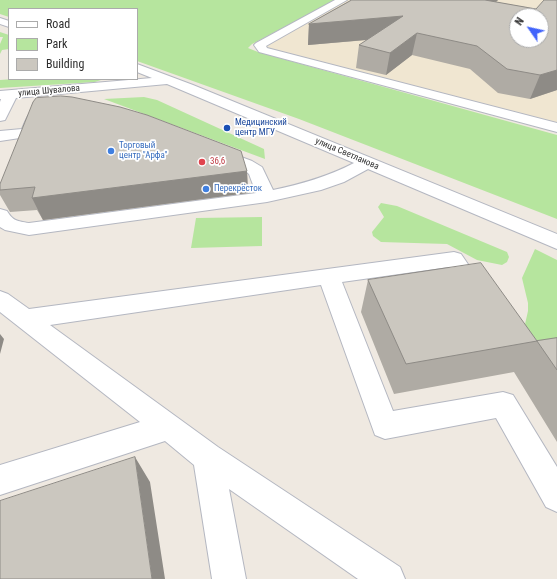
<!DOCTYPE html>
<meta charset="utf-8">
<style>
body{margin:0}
#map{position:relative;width:557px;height:579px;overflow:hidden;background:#efe9e1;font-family:"Roboto Condensed",sans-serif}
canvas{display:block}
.legend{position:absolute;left:8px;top:8px;width:130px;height:72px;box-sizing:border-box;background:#fff;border:1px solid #ababab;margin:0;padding:5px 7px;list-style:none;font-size:12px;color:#2e2e2e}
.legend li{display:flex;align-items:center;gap:8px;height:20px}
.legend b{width:20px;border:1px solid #ababab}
.north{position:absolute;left:509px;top:8px;width:40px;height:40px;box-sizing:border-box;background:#fff;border:1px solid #ababab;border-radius:50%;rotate:304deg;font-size:11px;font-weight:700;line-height:16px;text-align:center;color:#2e2e2e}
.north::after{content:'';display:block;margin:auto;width:14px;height:18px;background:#4264fb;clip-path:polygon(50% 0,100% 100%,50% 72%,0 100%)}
</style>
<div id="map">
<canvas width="557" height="579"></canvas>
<ul class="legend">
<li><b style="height:5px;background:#fff"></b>Road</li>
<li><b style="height:11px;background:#b6e59e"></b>Park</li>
<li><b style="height:11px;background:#cbc7bf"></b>Building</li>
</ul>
<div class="north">N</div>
</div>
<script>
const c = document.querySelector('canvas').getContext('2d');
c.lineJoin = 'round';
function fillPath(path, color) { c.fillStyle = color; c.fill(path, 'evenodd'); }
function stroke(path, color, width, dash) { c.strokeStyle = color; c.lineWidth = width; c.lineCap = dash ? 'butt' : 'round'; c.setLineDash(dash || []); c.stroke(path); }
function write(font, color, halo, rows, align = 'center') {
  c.font = font + ' "Roboto Condensed",sans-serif'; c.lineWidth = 3.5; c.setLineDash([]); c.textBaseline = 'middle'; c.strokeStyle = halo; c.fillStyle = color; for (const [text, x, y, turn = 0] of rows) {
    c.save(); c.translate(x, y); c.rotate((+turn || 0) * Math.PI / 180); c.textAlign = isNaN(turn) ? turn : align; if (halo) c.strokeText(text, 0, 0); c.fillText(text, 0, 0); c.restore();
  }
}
const education = new Path2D(`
 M82,0H557V123L137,14V9ZM517,16H541V40H517Z`);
const green = new Path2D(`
 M0,0H336L252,44L248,48L258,52L557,135V219L299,119L137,61V9H9V17L0,14Z
 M0,32L9,35V49L2,50L0,54V44L3,37H0Z
 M14,79H104L95,82L0,88V80Z
 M144,97L157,100L264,149L265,159L104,99Z
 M381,203L397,206L507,252L509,257L507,262L502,265L477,260L447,244L381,242L373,236L372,232L384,217L378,207Z
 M262,217V246L191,248L196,218Z
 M535,249L557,260V348L518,355L528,311V303L522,278Z`);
const minor = new Path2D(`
 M335,0H347L266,46L267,48L557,123V132L259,52L254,45L256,43Z
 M0,18L9,21V27L0,24Z
 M137,64L193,85L557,234V249L368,169L344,182L321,190L267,202L29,235L5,230L0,227V209L7,211C13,221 17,221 29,223L256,193L249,174L240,167L211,156L209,153L211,150L217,148L252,161L262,167L273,190C302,184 327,177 354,163L167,84L16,98L5,120L0,121V102L1,99H0V91L152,78L137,72Z
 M38,109L43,110L45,113L41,118L33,136L0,141V131L22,129C26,120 28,111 38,109Z
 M454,252L461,254L487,292L484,298L476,300L468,298L449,267L342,282L393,411L503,392L513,395L557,467V512L546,507L496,418L385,439L375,435L321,285L50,325L218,447L400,567L405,579H358L229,489L246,579H212L194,465L165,441L0,495V465L140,422L0,312V291L8,294L29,309Z`);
const wall = new Path2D(`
 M351,0H498L496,2L536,9L557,0V90L530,99L498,93L470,69L412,55L386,75L356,68L359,45L367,40L308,45L309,24Z
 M247,171L248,193L43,220L37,210L10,212L0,195V184Z
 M368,280L537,341L557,338V442L514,372L394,394L361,312Z`);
const shadedWall = new Path2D(`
 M482,0H498L476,19Z
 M403,16L399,37L308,45L309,24Z
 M417,33L412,55L386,75L390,53Z
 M557,70V90L530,99L540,75Z
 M247,171L248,193L43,220L32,198Z
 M0,334L4,339L0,354Z
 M135,457L150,482L165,579H152Z`);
const building = new Path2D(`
 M352,0H485L536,9L544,0H557V70L540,75L507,69L477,46L417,33L390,53L359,45L403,16L309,24ZM517,16H541V40H517Z
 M61,96L72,97L120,107L147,115L241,151L247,171L32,198L35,187L0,190V184L33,102L36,98Z
 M481,263L537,341L406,364L368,280Z
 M557,338V370L537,341Z
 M135,457L152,579H0V501Z`);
const markers = [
 [227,128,4,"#1a4fb4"],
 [111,151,4,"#3f7fe0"],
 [202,162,4,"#e0444e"],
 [206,189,4,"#3f7fe0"]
];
const farStreetnames = [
 ["улица Шувалова",49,91,-5],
 ["улица Светланова",347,154,23]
];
const farTransitnames = [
 ["Медицинский",235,123],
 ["центр МГУ",235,133]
];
const farShopnames = [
 ["Торговый",119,146],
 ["центр \"Арфа\"",119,156],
 ["Перекрёсток",214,189]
];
const farHealthnames = [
 ["36,6",210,162]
];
fillPath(education, '#f0e6d1');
fillPath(green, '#b6e59e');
stroke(minor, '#b4b7c1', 2);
fillPath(minor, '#fff');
fillPath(wall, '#afaba4');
fillPath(shadedWall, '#8e8b86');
fillPath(building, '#cbc7bf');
stroke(building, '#8e8b86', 1);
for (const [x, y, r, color] of markers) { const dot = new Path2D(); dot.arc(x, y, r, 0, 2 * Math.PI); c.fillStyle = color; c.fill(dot); stroke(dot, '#fff', 1.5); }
write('9px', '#2e2e2e', '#fff', farStreetnames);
write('9px', '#164399', '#fff', farTransitnames, 'left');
write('9px', '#366cbe', '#fff', farShopnames, 'left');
write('9px', '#be3a42', '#fff', farHealthnames, 'left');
</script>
